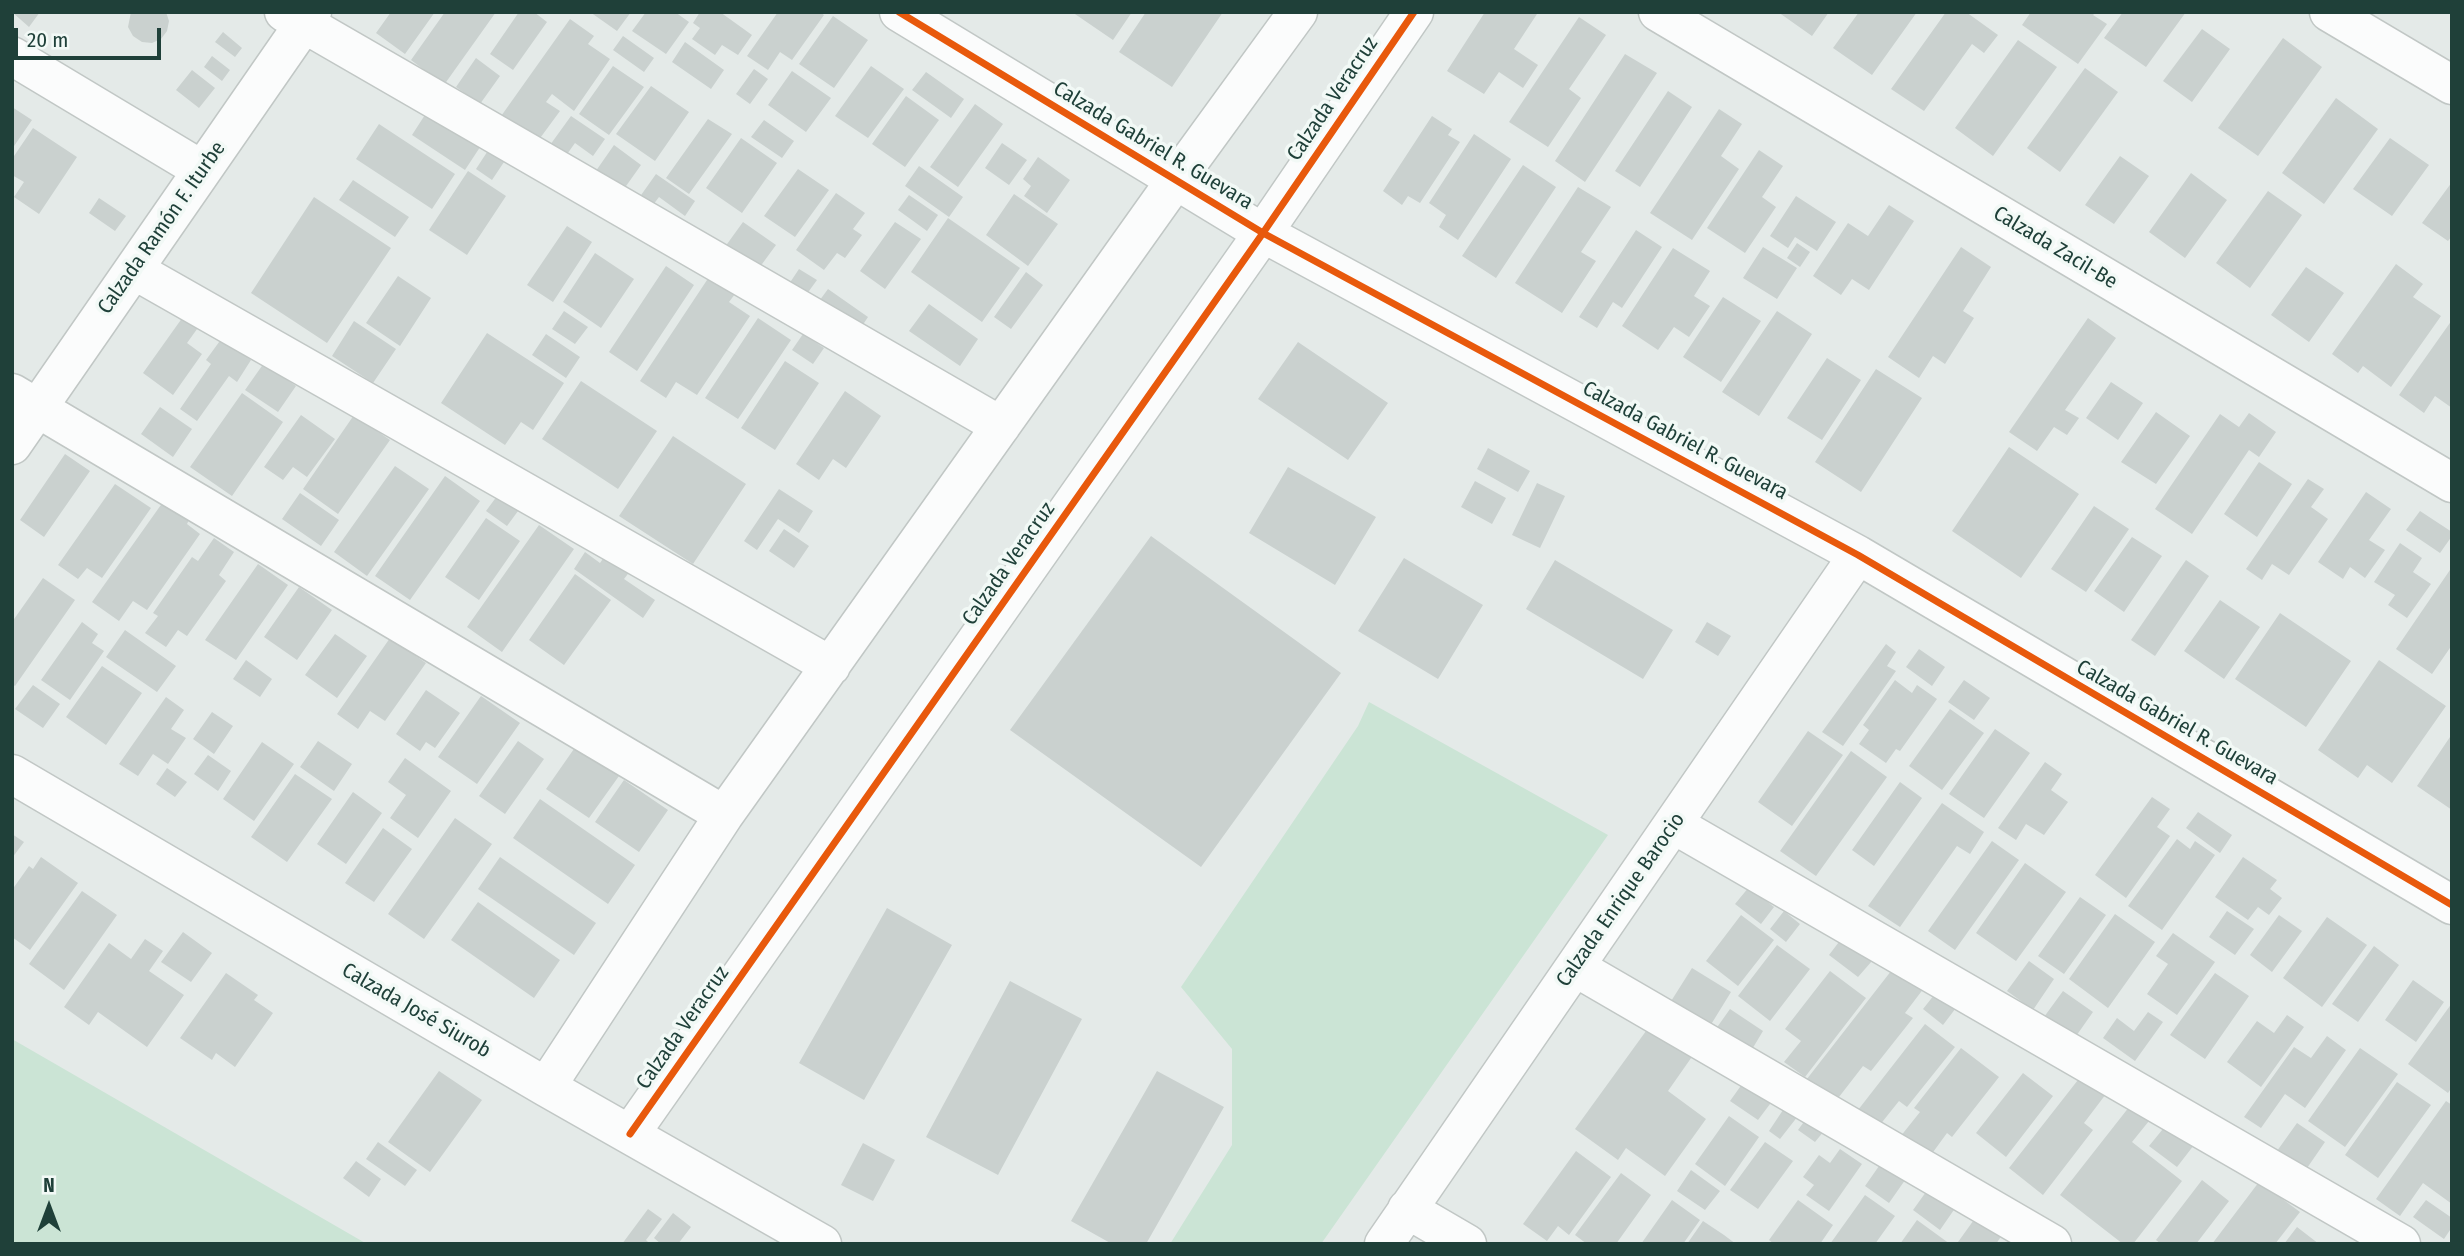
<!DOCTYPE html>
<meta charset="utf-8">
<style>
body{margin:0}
#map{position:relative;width:2464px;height:1256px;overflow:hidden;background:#e4eae8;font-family:"Fira Sans Condensed",sans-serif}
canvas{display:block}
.frame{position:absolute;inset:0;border:14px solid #1f4039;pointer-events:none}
.north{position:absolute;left:14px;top:1172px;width:70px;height:70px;-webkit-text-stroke:5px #f2f9f6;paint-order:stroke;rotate:0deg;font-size:19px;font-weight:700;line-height:28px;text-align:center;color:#1f4039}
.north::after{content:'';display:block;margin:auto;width:24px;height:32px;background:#1f4039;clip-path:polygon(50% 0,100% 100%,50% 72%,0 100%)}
.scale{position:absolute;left:14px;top:28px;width:147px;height:32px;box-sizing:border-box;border:4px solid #1f4039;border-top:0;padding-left:9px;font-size:21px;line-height:24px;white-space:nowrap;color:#1f4039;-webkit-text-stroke:5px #f2f9f6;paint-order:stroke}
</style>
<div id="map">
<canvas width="2464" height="1256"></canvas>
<div class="frame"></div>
<div class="north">N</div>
<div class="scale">20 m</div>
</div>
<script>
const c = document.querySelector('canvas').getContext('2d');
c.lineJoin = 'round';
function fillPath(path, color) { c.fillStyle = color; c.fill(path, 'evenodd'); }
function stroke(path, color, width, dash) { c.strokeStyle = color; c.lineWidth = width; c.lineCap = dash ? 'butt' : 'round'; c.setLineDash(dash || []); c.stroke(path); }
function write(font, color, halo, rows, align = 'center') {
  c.font = font + ' "Fira Sans Condensed",sans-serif'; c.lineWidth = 7; c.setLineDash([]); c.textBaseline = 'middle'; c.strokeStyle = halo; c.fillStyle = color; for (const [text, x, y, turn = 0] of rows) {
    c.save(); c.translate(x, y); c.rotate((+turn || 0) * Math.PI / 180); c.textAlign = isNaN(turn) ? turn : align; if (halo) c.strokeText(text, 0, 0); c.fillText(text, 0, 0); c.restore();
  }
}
const green = new Path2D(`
 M1369,702L1608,835L1321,1244H1170L1232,1145V1049L1181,987L1358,726Z
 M12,1039L367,1244H12Z`);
const building = new Path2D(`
 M12,12H40L29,27Z
 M131,12H166L169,21L167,31L161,39L152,43L142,42L133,36L128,27Z
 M391,12H435L405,54L376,33Z
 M445,12H496L444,85L411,60Z
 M519,12H534L547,22L513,70L490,54Z
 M590,12H631L617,31Z
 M646,12H675L689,22L666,54L632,31Z
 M700,12H720L752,35L738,55L722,45L715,55L692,39L700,28L693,23Z
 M778,12H820L824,15L792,60L780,52L768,70L747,56Z
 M1072,12H1132L1113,40Z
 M1146,12H1223L1172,87L1119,52Z
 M1485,12L1537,14L1514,49L1538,65L1523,88L1499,72L1484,94L1447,71Z
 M1778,12H1829L1812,36Z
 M1859,12H1917L1872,75L1833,48Z
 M1946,12H1966L1998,35L1984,53L1972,44L1924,111L1891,89Z
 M2031,12H2096L2093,15L2107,24L2078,64L2022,25Z
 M2123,12H2186L2146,67L2104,38Z
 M833,16L868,40L834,88L799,64Z
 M1579,17L1606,35L1569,89L1581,98L1548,147L1509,122Z
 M570,19L594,36L588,44L610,59L574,111L552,94L546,102L560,111L535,145L499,119Z
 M2202,29L2230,49L2192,102L2163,81Z
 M223,32L242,48L235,57L215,42Z
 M623,36L654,58L644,72L613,50Z
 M2283,38L2322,67L2258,156L2218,128Z
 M2018,40L2057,67L1993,156L1955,128Z
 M685,42L724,70L711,89L672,62Z
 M1625,54L1657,73L1585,182L1555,161Z
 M212,56L230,70L222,81L204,67Z
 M476,58L500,76L480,104L456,87Z
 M613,66L644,87L609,135L579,114Z
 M871,66L904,89L868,138L835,116Z
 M2085,68L2118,92L2060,172L2027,148Z
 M754,69L768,79L750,104L736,94Z
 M192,70L215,88L199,108L176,90Z
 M792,71L831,98L806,132L768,105Z
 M926,72L964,99L951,118L912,90Z
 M651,86L689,112L655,161L616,134Z
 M1668,91L1692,107L1640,187L1615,171Z
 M906,96L939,120L905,167L872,144Z
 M2336,98L2378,129L2324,204L2282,173Z
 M432,104L486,138L465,170L412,135Z
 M975,104L1003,124L958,187L930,167Z
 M12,107L32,120L12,149Z
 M1719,109L1742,124L1721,156L1739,169L1692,240L1650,213Z
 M571,116L605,139L593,156L575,143L560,164L545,152Z
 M1432,116L1452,129L1448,135L1460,142L1420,203L1408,196L1402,205L1383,191Z
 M708,119L732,134L689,194L666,178Z
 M764,120L794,141L782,158L751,137Z
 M379,124L455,174L432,209L356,159Z
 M33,128L77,157L39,214L14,197L24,182L12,175V159Z
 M1474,134L1511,159L1458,240L1439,227L1446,215L1429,203Z
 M741,138L777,163L742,213L706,188Z
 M2390,138L2429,165L2392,216L2353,189Z
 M1002,143L1027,160L1009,185L985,168Z
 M614,145L641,165L619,196L591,178Z
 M491,146L508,156L492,180L476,169Z
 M1759,150L1783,166L1762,197L1776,207L1745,253L1707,228Z
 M2120,156L2149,176L2114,224L2085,205Z
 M1038,157L1070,180L1047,213L1024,196L1031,186L1023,179Z
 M1523,165L1556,187L1496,278L1462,256Z
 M919,166L963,197L949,217L905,186Z
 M798,169L829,190L795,237L764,216Z
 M468,171L506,196L467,255L429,230Z
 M2191,173L2227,200L2185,258L2149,232Z
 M656,174L695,201L685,216L659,197L647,213L634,205Z
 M353,180L409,217L395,237L339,200Z
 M2452,182V236L2448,241L2422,223Z
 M1578,187L1611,207L1581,252L1596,261L1562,313L1515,283Z
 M2268,191L2302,215L2250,288L2216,263Z
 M836,193L865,213L853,229L862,235L845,258L837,253L824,270L796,250Z
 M1014,194L1058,224L1028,266L986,235Z
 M909,195L938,215L927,231L898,210Z
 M1796,196L1836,222L1817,251L1795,237L1788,248L1770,236Z
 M314,197L391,248L327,343L251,293Z
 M99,198L126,216L115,231L89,213Z
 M1889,205L1914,221L1869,290L1852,279L1841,295L1813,276L1848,223L1868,236Z
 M948,218L1020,268L982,322L911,272Z
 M743,222L776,245L754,275L722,251Z
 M895,222L921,239L885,289L860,271Z
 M567,226L592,242L553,302L527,285Z
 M1636,230L1662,247L1622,308L1613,302L1597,328L1579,317Z
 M1797,243L1810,252L1800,267L1787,258Z
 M1763,247L1797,268L1777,299L1743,278Z
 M1961,247L1991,267L1963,311L1974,318L1945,364L1933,356L1919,378L1888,357Z
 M1673,248L1710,271L1694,296L1710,306L1689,337L1674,327L1658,350L1622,326Z
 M595,253L634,279L601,328L563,302Z
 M2396,264L2423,284L2413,297L2441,316L2391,387L2363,366L2358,373L2332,354Z
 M666,266L694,285L637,371L609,352Z
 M2306,267L2344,293L2309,342L2271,315Z
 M799,269L817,280L801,302L785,290Z
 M1026,272L1043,285L1011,329L994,317Z
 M398,276L431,298L400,346L366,323Z
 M709,277L735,294L729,302L750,316L697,395L676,382L666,398L640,381Z
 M828,289L868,317L858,332L817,304Z
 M1723,297L1761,321L1721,382L1683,357Z
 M929,304L978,339L960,366L909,331Z
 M190,307L205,318L187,343L202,354L173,395L143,373Z
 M564,311L588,327L575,344L552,329Z
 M1777,311L1812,334L1759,416L1722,392Z
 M758,318L791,340L738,419L705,398Z
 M2088,318L2116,338L2065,410L2079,418L2067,435L2054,427L2037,451L2009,432Z
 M2452,320V408L2435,396L2424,413L2399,395Z
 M354,321L396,349L373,383L332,356Z
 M487,333L564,383L533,430L521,422L505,445L441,403Z
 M546,334L580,357L566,378L532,355Z
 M803,334L824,348L813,364L792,350Z
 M222,338L251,360L237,382L229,376L197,421L180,409L211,364L206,360Z
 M1298,342L1388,403L1348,460L1258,399Z
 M1827,358L1861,380L1822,440L1787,418Z
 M785,361L819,383L775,450L741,428Z
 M264,363L296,386L278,412L245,390Z
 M1876,369L1922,398L1861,492L1815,462Z
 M581,381L657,431L618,489L542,439Z
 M2111,382L2143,403L2118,440L2086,418Z
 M845,391L881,416L846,468L833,459L819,480L796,464Z
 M242,393L283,422L232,496L190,467Z
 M160,407L192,429L173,457L141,434Z
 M2156,412L2190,436L2156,484L2121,462Z
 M2249,413L2276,432L2259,457L2249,450L2192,534L2155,509L2220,414L2239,427Z
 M301,415L335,439L307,477L293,467L283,480L264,467Z
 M354,415L390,440L338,514L303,489Z
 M673,436L746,484L693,564L619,516Z
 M2009,447L2079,494L2021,578L1952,531Z
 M1488,448L1530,471L1518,492L1477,469Z
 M65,454L90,471L44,537L20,520Z
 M2259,462L2292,484L2257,537L2224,514Z
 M395,466L429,489L367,576L334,552Z
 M1288,467L1376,517L1335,585L1249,533Z
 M445,476L480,501L410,600L375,576Z
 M2308,479L2324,489L2311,507L2328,519L2289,575L2272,564L2262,580L2246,569Z
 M1475,481L1506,498L1492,524L1461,507Z
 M1537,483L1565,496L1540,548L1512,535Z
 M115,484L151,508L102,578L87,568L78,579L58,565Z
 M779,489L813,511L799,533L778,519L757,550L744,541Z
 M500,492L521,507L507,526L486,511Z
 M2366,492L2391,509L2369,540L2385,550L2365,578L2350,567L2343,579L2318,562Z
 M300,493L339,520L321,546L282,519Z
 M163,502L189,520L187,524L200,534L147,610L133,601L119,621L92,602Z
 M2094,506L2129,529L2086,592L2051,569Z
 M2420,511L2452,532V536L2440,553L2406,530Z
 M486,518L520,541L479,600L445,577Z
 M539,525L574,549L502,652L467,627Z
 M784,529L809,546L794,568L769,551Z
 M1151,536L1341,673L1201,867L1010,730Z
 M2132,537L2162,556L2124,612L2094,591Z
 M214,538L234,552L219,575L226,581L187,636L178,630L166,647L145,633L158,616L153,613L192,557L198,561Z
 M2400,543L2422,558L2413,572L2431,584L2407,618L2388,605L2395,595L2374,582Z
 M609,550L634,566L624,579L655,600L643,618L574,569L585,552L600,563Z
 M1404,558L1483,605L1438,679L1358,631Z
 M1555,560L1673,630L1643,679L1526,609Z
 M2186,560L2209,576L2155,656L2131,640Z
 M258,564L288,585L236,660L205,640Z
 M2452,567V645L2432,674L2396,649Z
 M575,574L611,600L564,665L529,640Z
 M43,578L75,600L15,686L12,684V622Z
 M299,587L332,610L297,660L264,637Z
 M2220,600L2260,627L2224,679L2184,651Z
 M2280,613L2351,661L2306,727L2235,679Z
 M82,622L98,634L92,643L104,651L70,700L41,680Z
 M1707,622L1731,636L1718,656L1695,642Z
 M125,630L176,666L157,692L106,657Z
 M335,634L367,656L337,698L305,675Z
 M390,638L426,663L385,721L370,711L358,729L337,714Z
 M1886,644L1896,652L1887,666L1896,671L1843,746L1822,732Z
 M1919,649L1945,667L1932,686L1906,667Z
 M246,660L272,679L260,697L233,679Z
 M2379,660L2446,706L2392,783L2367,765L2358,778L2318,750Z
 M102,666L142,693L106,745L66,717Z
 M1895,680L1912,693L1917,685L1937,699L1900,751L1896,749L1886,763L1859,744L1869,730L1863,725Z
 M1964,680L1990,698L1974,720L1948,702Z
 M33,685L60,704L43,728L15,709Z
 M426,690L460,713L435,748L426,742L420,751L396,734Z
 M481,696L520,723L477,784L438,757Z
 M166,697L184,710L171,729L186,738L168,764L153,754L138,776L119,764Z
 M1950,709L1984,733L1942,790L1909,766Z
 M212,712L233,726L214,754L193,739Z
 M1995,729L2030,753L1984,818L1949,794Z
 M1808,731L1843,755L1792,826L1758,802Z
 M2452,734V810L2417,786Z
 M318,741L352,764L334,791L300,767Z
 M518,741L544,759L505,814L479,796Z
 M262,742L294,764L254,821L223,799Z
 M576,746L619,776L589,818L546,789Z
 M1851,751L1887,777L1816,876L1780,851Z
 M208,755L231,771L218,791L194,774Z
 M405,758L451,791L418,838L390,818L406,795L388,782Z
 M2045,762L2062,774L2051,790L2068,802L2044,835L2026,824L2016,840L1998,828Z
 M167,768L187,782L175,797L156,784Z
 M295,774L332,799L287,862L251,837Z
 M624,780L668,810L639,852L595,822Z
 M1900,782L1922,798L1874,866L1852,850Z
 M353,792L382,813L346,864L317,844Z
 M2152,797L2170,809L2157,827L2170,836L2126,898L2095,875Z
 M540,799L635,865L608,904L513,838Z
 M1942,803L1984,832L1970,854L1957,846L1900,927L1868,906Z
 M2198,812L2232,835L2220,853L2186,828Z
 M455,818L492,844L424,939L388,914Z
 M383,828L412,849L374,902L345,883Z
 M12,834L24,842L12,858Z
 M2177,839L2190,849L2195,841L2215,855L2162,930L2128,906Z
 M1992,841L2019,860L1955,950L1928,931Z
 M41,857L78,883L30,950L12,937V890L29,866L33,869Z
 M500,857L596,923L574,955L478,889Z
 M2243,857L2277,880L2270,889L2282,898L2269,915L2258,907L2248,920L2215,897Z
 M2025,863L2066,892L2016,961L1976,933Z
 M1749,887L1774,907L1761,924L1735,904Z
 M82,891L117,915L64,990L29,964Z
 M2080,897L2106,915L2064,974L2038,956Z
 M478,902L560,960L534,998L451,940Z
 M887,908L952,945L864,1100L799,1063Z
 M1784,911L1800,924L1786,942L1770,929Z
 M2227,911L2254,929L2235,955L2209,937Z
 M2115,914L2155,942L2108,1008L2069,979Z
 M1741,915L1774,940L1738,986L1706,961Z
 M2279,915L2302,931L2272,972L2250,955Z
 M2327,917L2367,945L2322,1007L2283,978Z
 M183,932L212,953L191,982L161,962Z
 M2173,933L2215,962L2177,1015L2147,994L2168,964L2156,956Z
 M1842,938L1872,961L1858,977L1829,955Z
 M145,939L163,951L149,971L184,995L147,1047L98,1012L89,1025L64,1007L109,943L131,959Z
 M1777,945L1810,969L1770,1021L1738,996Z
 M2374,946L2399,965L2358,1022L2332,1004Z
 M2029,961L2054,979L2033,1010L2007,991Z
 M1895,966L1924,988L1905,1013L1913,1018L1871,1071L1863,1066L1832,1106L1803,1084Z
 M1692,968L1731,992L1707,1031L1668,1006Z
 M1830,971L1866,998L1805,1077L1784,1062L1801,1041L1785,1029Z
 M226,973L258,995L254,1000L273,1013L235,1067L216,1053L212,1060L180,1038Z
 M2215,973L2249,996L2205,1059L2170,1035Z
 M2413,980L2444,1002L2416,1042L2385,1020Z
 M1010,981L1082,1019L998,1175L926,1137Z
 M1942,985L1962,1000L1943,1025L1923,1009Z
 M2063,991L2093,1012L2074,1039L2044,1017Z
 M2452,1003V1087L2448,1093L2408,1064Z
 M1730,1009L1763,1031L1748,1056L1713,1033Z
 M2148,1012L2163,1022L2135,1061L2103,1038L2117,1018L2134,1031Z
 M2287,1015L2304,1027L2261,1087L2227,1062L2257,1021L2274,1033Z
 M1654,1020L1696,1051L1668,1091L1706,1119L1665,1176L1626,1148L1618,1160L1575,1129Z
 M1925,1024L1955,1047L1907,1107L1899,1101L1879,1126L1858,1110Z
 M2327,1036L2346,1050L2305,1108L2285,1094L2261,1128L2244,1117L2294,1047L2311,1058Z
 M1961,1048L1999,1077L1952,1137L1947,1133L1928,1159L1900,1137L1920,1112L1914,1108Z
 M2360,1048L2398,1074L2345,1147L2308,1121Z
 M439,1071L482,1100L430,1172L388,1142Z
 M1157,1071L1224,1107L1146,1244H1112L1071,1221Z
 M2085,1071L2109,1090L2084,1123L2093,1130L2043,1195L2009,1168Z
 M2023,1073L2053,1096L2006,1157L1976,1133Z
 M1745,1080L1773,1100L1758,1120L1730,1101Z
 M2397,1082L2431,1105L2378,1178L2345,1155Z
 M2446,1101L2452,1105V1204L2423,1183L2400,1216L2376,1199Z
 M2133,1102L2153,1116L2132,1142L2182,1181L2133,1244H2123L2060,1195Z
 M1785,1107L1798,1116L1780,1139L1769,1131Z
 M1729,1116L1759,1137L1725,1186L1695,1164Z
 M1806,1119L1824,1131L1815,1142L1798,1130Z
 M2297,1123L2325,1142L2305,1171L2277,1151Z
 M2167,1124L2194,1145L2177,1167L2149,1146Z
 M378,1142L417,1170L405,1186L366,1159Z
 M1765,1142L1793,1161L1758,1209L1730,1190Z
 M863,1143L895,1160L873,1201L841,1185Z
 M1840,1149L1862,1164L1829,1211L1806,1195L1814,1185L1803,1177L1819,1155L1830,1163Z
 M1576,1151L1611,1177L1569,1235L1558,1226L1547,1241L1523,1224Z
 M1886,1156L1910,1173L1889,1203L1865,1186Z
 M356,1161L381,1179L369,1197L343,1178Z
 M1691,1170L1720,1191L1705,1210L1677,1191Z
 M1621,1173L1651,1195L1616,1244H1587L1575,1235Z
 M2265,1174L2277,1195L2300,1212L2275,1244H2212Z
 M2202,1180L2229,1201L2196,1244H2161L2156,1240Z
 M1931,1185L1958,1204L1940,1230L1913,1210Z
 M1865,1195L1895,1216L1875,1244H1830Z
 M1672,1200L1700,1220L1683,1244H1641Z
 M1798,1200L1833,1225L1820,1244H1774L1769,1240Z
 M2426,1200L2452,1218V1227L2444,1239L2413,1217Z
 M648,1209L662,1219L646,1240L650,1244H622Z
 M673,1213L691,1227L678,1244H661L654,1238Z
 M1976,1217L2002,1235L1996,1244L1958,1242Z
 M1917,1220L1950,1244H1900Z
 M1703,1221L1724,1235L1736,1244H1687Z
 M2297,1227L2319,1244H2284Z`);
const minor = new Path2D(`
 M284,12L1001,426
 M899,12L1263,233L1858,555L2452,905
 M1658,12L2452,483
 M2329,12L2452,85
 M12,56L202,170
 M134,270L831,666
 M12,393L724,815
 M12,445L312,12
 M12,774L546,1087L822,1244
 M1673,824L2401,1244
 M1575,967L2052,1244
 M546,1087L724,815L1175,181L1298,12
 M630,1134L1263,233L1414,12
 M1407,1209L1467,1244
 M1384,1244L1858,555`);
const cycleway = new Path2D(`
 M899,12L1263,233L1858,555L2452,905
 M630,1134L1263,233L1414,12`);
const streetNames = [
 ["Calzada Veracruz",1333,99,-56],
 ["Calzada Gabriel R. Guevara",1153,146,31],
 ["Calzada Ramón F. Iturbe",162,228,-55],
 ["Calzada Zacil-Be",2055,248,31],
 ["Calzada Gabriel R. Guevara",1685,441,28],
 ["Calzada Veracruz",1009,564,-55],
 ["Calzada Gabriel R. Guevara",2177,723,30],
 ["Calzada Enrique Barocio",1621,900,-55],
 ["Calzada José Siurob",416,1011,30],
 ["Calzada Veracruz",683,1028,-55]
];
fillPath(green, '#cbe4d5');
fillPath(building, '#cad1cf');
stroke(minor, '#c1c7c5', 41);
stroke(minor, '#fbfcfc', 38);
stroke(cycleway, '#e8590c', 7);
write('21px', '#1f4039', '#f2f9f6', streetNames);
</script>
